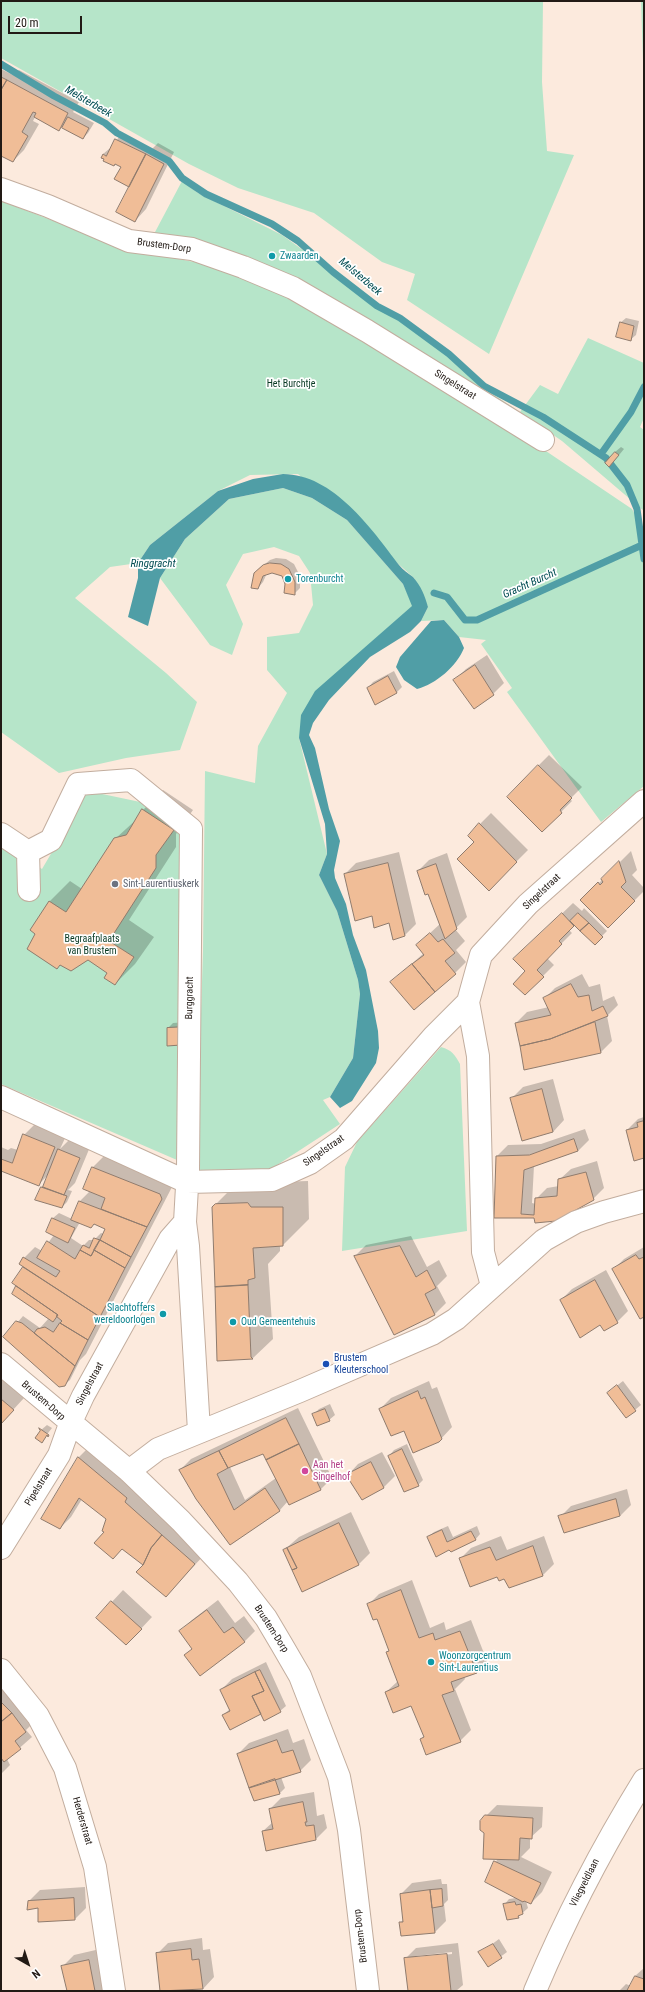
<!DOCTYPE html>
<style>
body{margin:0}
#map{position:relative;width:645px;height:1992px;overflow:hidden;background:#fceadd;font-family:"Roboto Condensed",sans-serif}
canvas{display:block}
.frame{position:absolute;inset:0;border:2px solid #221a15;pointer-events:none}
.north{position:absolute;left:8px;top:1944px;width:40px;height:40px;-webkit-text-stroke:3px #fff;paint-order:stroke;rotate:141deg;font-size:11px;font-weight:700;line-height:16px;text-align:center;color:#221a15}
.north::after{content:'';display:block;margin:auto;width:14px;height:18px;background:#221a15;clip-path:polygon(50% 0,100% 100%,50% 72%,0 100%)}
.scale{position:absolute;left:8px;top:16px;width:74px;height:18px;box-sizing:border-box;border:2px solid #221a15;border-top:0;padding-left:5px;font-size:12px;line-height:14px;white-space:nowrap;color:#221a15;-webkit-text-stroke:3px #fff;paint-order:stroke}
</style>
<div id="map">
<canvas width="645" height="1992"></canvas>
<div class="frame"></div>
<div class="north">N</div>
<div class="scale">20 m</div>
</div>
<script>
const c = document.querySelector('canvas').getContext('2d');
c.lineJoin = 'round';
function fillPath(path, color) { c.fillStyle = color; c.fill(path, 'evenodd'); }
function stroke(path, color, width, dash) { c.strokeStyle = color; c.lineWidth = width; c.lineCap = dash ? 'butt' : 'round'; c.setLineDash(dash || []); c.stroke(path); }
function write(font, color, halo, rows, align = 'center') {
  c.font = font + ' "Roboto Condensed",sans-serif'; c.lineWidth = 3.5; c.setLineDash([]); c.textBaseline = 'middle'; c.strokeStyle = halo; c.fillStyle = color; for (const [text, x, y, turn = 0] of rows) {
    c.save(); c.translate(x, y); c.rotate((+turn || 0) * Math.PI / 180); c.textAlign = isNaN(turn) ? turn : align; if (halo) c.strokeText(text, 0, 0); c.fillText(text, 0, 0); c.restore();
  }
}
const green = new Path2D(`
 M1,1H543L542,82L547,151L574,155L489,354L407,300L415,274L382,262L314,213L238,188L189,164L1,58Z
 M641,1H644V91Z
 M182,181L198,193L282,235L314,258L367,301L400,321L440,349L482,387L520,412L540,385L558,394L588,338L644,363V418L640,427L644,430V511L562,441L520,412L331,301L154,234Z
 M1,201L128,249L199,263L232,273L289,298L534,443L632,509L644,532V786L601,822L507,692L512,688L481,644L486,640L459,637L444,620L421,621L428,607L414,578L298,474L250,475L218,491L150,545L138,563L110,567L75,598L166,673L197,702L180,750L126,758L59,773L1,732Z
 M283,488L312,498L347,520L403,584L413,606L371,643L299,738L327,854L319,875L337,911L358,980L360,994L353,1058L330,1097L323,1100L340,1124L271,1169L196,1170L203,951L205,771L255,783L258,746L287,693L267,670V637L299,633L313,605L310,573L299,556L274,547L243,554L226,585L243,624L232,655L210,645L160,578L185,539L229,499Z
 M88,791L145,803L183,821L177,1160L1,1084V841L42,869Z
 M441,1047C452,1050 455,1055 460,1064L467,1231L342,1251L345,1167L357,1142Z`);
const water = new Path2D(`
 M283,474C333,474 372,529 399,565C403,570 408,573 413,577C421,586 425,596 428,607L421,621L410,632L370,657L329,700L313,723L309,735L315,748L329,809L340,841L334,870L335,878L346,904L353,935L366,970L378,1031L379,1048L376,1063L352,1101L340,1108L330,1097L353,1058L360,994L358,980L337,911L319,875L327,854L325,824L299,738L301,715L315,691L412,606L403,584L347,520L312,498L283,488L229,499L185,539L160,578L148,626L128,617L138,578V563L150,545L218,491L253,479Z
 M444,620L459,637L464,648C457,666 436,684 417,689L404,680L396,667L400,657L431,621Z`);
const shadow = new Path2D(`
 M1,69L13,75L19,70L79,102L73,112L94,123L88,133L83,138L62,127L59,130L35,117L33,121L39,124L24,150L13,161L1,155Z
 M121,134L150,148L149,152L158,143L174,152L146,209L135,221L130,187L122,166L103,154L109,149L110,150Z
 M626,318L639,321L636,335L630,340L620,323Z
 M621,447L624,449L615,460V452Z
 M276,558L286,559L294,564L300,576V588L294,594L283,576L272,571L267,573L263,582L258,588L260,568L270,560Z
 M487,655L504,683L493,694L455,680L466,669Z
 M394,671L402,687L397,692L375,703L368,688L373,682Z
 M549,755L582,787L570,799L572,801L542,831L538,766Z
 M163,790L193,810L176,834V847L129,920L154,937L135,964L115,984L109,973L88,959L37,933L50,901L70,881L82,889L115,839L138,818L143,810Z
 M491,813L528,850L489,889L476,842L480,824Z
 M631,851L637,870L632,875L644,888V891L608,927L582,900Z
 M399,852L416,924L405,935L393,938L390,922L372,915L345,874L356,863Z
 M447,853L467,917L455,929L465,941L456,950L466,962L455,973L391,982L424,953L417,945L440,924L429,892L418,871L429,860Z
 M573,903L582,911L584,908L607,931L595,943L575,924L569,930L572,933L547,958L554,965L525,994L526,948Z
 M582,974L589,987L600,984L603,1001L614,996L618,1005L607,1016L612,1041L601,1052L560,1060L516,1023L527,1012L549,1007L544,999L555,988Z
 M188,1022L168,1045V1028L173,1023Z
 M553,1079L564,1120L553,1132L512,1098L523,1087Z
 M644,1117V1157L627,1130L638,1119Z
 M35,1124L66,1136L60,1149L70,1139L90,1147L75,1183L68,1190L72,1191L67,1202L62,1207L36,1199L50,1173L38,1185L1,1170V1147L8,1150L11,1148L18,1150L24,1135Z
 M585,1129L589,1140L578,1151L534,1166L532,1203L536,1204V1199L547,1188L559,1186V1180L571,1169L597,1161L604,1188L593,1199L535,1217H495L497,1156L508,1145L541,1144Z
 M104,1156L171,1183L172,1187L86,1354L80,1360L70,1380L64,1385L5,1337L23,1316L40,1328L49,1318L13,1293L17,1285L13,1283L24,1266L21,1264L24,1258L35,1247L42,1251L54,1235L47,1232L53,1218L59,1213L72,1219L80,1201L90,1191L84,1189L93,1167ZM80,1222L94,1223L107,1229L104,1234L101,1233L94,1240H89L83,1246L71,1238Z
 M242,1178L277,1182L308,1181L309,1219L283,1245H280V1251L268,1264L273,1339L253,1358L218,1360L216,1204Z
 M411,1236L427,1267L439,1260L447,1276L437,1286L446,1303L435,1314L395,1334L355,1256L366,1245Z
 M644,1247V1316L613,1270L624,1259Z
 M606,1270L628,1311L617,1322L600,1324L561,1300L572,1289Z
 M1,1378L12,1384L10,1386L24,1398L1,1423Z
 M429,1381L432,1389L437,1387L452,1427L439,1441L404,1429L380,1409L391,1398Z
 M623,1381L641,1405L626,1417L614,1388Z
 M330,1404L335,1415L329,1420L314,1414L319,1409Z
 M298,1408L332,1478L321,1489L290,1504L288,1501L280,1510L231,1544L180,1470L191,1459ZM263,1452L276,1478L245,1500L230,1467Z
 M47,1425L52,1428L41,1442V1430Z
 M407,1444L423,1480L418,1485L389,1456L394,1450Z
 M89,1447L206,1553L177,1584L144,1564L106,1532L107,1518L82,1499L71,1517L60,1528L78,1458Z
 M382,1452L395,1476L384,1487L348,1475L358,1464Z
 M627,1489L631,1505L620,1516L560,1517L571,1506Z
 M351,1512L370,1553L359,1564L303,1590L284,1550L299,1537Z
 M448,1526L453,1537L477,1526L480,1534L475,1540L450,1548L428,1537L434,1532Z
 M501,1536L507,1550L544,1536L554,1564L543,1575L510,1587L504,1578L460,1559L471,1548Z
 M412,1580L430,1628L444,1622L446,1630L471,1620L487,1661L476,1672L464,1676L465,1679L455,1689L471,1730L460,1741L421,1739L424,1736L411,1704L386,1692L398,1681L387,1652L390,1650L377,1618L368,1605L379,1594Z
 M123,1590L152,1617L137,1633L97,1618Z
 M218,1600L235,1623L244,1616L255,1631L244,1642L186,1655L193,1648L181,1631L192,1620Z
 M266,1662L286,1706L280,1711L223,1715L230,1709L221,1690L232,1679Z
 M1,1679L36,1720L26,1730L32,1737L7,1759L10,1765L1,1774Z
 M288,1729L293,1743L304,1739L311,1760L300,1771L281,1777L285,1788L280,1793L238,1754L249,1743Z
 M314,1792L317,1816L324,1814L327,1828L316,1839L263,1831L273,1822L270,1809L281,1798Z
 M497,1805L543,1807L542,1827L530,1838V1848L521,1857L552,1872L542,1892L531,1903L526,1901L528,1908L518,1917L504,1905L509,1899L516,1898L486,1881L498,1858L485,1833L481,1821Z
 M441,1879L442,1884H447L448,1900L444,1904L446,1921L435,1932L400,1923L404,1919L401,1894L412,1883Z
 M85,1887L86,1908L75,1919L39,1907L29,1901L40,1890Z
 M202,1938L203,1950L210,1949L214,1977L203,1989L161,1991L157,1954L168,1943Z
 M499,1939L507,1952L488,1966L480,1953Z
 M458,1943L463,1985L456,1991H409L405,1959L416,1948ZM452,1952V1954L416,1958V1956Z
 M100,1949L108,1991H68L63,1966L74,1955Z
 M644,1968V1991H619L626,1984L631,1986L635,1976Z`);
const stream = new Path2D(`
 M1,64L54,96L105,123L117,133L169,161L182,178L206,194L272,224L298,241L333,272L377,306L400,318L449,354L484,386L543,417L606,458L627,485L637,509L644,559
 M601,454L631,412L644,387
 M434,593L447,597L465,620H477L642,545`);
const building = new Path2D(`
 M1,77L7,80L1,90Z
 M7,80L68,113L59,131L34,117L36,113L33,112L22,132L28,136L13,162L1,156V90Z
 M68,117L89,128L83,139L62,128Z
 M115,139L146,154L129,187L114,179L121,167L115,164L114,166L103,161L104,159L101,158L103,154L106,156Z
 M146,154L164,164L135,222L116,212Z
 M620,322L634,326L631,341L616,337Z
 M615,452L619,455L609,467L605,463Z
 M270,563L281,564L289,569L295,582V595L284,593L285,584L282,576L272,573L263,576L258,589L251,588L254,573L263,565Z
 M475,665L494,695L474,709L453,680Z
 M388,676L397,693L375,705L367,688Z
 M538,765L572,798L560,810L562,813L542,832L507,797Z
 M142,809L174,830L156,855V868L109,941L134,957L115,985L104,978L107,973L88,960L71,971L60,965L57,969L27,949L35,934L30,930L49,901L66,912L114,838L126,835Z
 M479,823L517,862L489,891L457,859L474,842L468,836Z
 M619,861L626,882L621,887L635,901L608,928L580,900L598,882L600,885L603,882L601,879Z
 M388,863L405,936L393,940L389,923L374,928L372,916L355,921L344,874Z
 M436,864L457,929L445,939L428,894L425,895L417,871Z
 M562,913L574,926L559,941L562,944L537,970L544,977L525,995L513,984L525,971L513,959Z
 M578,913L589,923L580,931L570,921Z
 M589,923L603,937L595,945L580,931Z
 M430,933L438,942L443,939L455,953L445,961L456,974L435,992L412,964L424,955L416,945Z
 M412,964L435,992L414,1010L390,982Z
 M571,984L578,997L589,995L592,1011L603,1006L608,1016L550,1039L520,1046L515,1023L551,1015L543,998Z
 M595,1022L601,1053L524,1070L520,1046L550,1039Z
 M183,1027L181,1045L167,1046V1028Z
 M542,1089L553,1132L522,1141L510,1098Z
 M644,1121V1158L634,1161L626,1130L638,1127L637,1123Z
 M23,1134L55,1147L39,1186L1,1171V1159L12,1163Z
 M574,1139L578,1151L524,1170L521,1214L534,1215L535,1198L557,1196L558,1179L586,1172L594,1200L556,1221L535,1223L534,1218H494L496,1156L529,1155Z
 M58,1149L80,1158L64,1195L43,1187Z
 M92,1167L160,1194L162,1199L147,1227L101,1209L105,1198L83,1189Z
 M41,1187L67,1196L62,1208L35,1200Z
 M79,1201L147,1227L131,1257L100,1240L105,1229L94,1224L91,1228L71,1220Z
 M248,1203L251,1207H283V1246L253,1248L255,1278L248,1280V1285L215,1287L212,1207L215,1204Z
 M52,1218L75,1228L68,1243L46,1232Z
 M94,1238L100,1240L91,1256L80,1250L83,1245L89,1248Z
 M100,1240L131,1257L125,1268L94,1250Z
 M47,1241L75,1259L80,1250L91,1256L94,1250L125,1268L100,1317L19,1264L23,1257L56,1277L60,1271L37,1258Z
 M400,1246L416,1277L427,1270L436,1288L425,1294L435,1315L394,1335L354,1256Z
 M636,1255L639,1259L644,1257V1317L640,1319L612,1269Z
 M23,1267L100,1317L88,1340L60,1323L62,1321L56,1316L58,1315L12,1283Z
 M595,1280L618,1323L604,1331L600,1325L580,1338L560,1300Z
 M248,1285L251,1357L253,1359L217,1361L215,1287Z
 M16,1286L58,1315L53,1322L12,1294Z
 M16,1321L22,1323L75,1366L65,1386L59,1387L3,1337Z
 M60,1323L88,1340L75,1366L34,1333L37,1329L45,1327L53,1332Z
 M617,1385L636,1411L626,1418L607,1393Z
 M418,1391L421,1399L425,1397L442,1439L439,1442L413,1453L404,1431L391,1436L379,1409Z
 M1,1399L14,1410L1,1424Z
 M325,1409L330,1421L317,1426L312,1414Z
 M286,1418L299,1444L266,1460L263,1454L228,1468L219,1451Z
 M39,1428L49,1435L48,1437L47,1435L42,1443L35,1438L40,1431Z
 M299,1444L321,1490L289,1505L266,1460Z
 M402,1449L419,1486L404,1492L388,1456Z
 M219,1451L228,1468L217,1474L234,1510L265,1488L280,1511L230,1545L196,1499L179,1470Z
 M78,1457L127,1498L125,1502L162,1535L151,1548L143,1565L122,1549L113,1559L94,1543L104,1532L102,1531L106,1519L79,1498L60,1529L41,1519Z
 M371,1462L384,1488L362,1500L346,1475Z
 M616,1499L620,1516L564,1533L558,1516Z
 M339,1523L359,1565L302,1592L292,1570L297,1568L287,1548Z
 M442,1530L447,1542L471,1531L476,1540L451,1552L449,1550L436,1557L427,1537Z
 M162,1535L195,1564L166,1597L136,1572L143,1565L151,1548Z
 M533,1546L543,1576L509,1588L504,1579L499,1581L497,1577L470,1587L459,1558L490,1547L496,1560Z
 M287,1548L297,1568L292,1570L283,1550Z
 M401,1590L419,1638L433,1633L435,1640L460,1631L477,1673L451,1682L454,1691L442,1695L461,1742L426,1755L420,1739L424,1737L411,1706L393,1713L385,1692L399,1686L386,1652L389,1651L377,1619L373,1620L367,1604Z
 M111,1601L142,1629L126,1645L96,1618Z
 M207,1610L224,1633L233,1627L245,1642L200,1676L184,1655L192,1649L179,1631Z
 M260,1670L281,1712L264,1721L252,1696L264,1691L255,1672Z
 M255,1672L264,1691L252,1696L261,1714L230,1730L222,1715L230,1711L220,1690Z
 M1,1702L12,1713L1,1722Z
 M12,1713L26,1732L15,1741L21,1749L4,1762L1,1758V1722Z
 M277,1740L282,1753L293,1750L301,1772L249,1788L237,1754Z
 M275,1779L280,1794L254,1801L249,1788Z
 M303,1802L307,1822H305L306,1826L314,1825L316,1840L266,1851L262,1831L273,1829L269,1809Z
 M485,1815L533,1818L532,1839L520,1838L519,1860L483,1859L484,1833L480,1830V1821Z
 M494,1861L541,1883L531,1904L524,1901L523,1902L485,1882Z
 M442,1889L443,1906L432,1908L430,1890Z
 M430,1890L435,1933L401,1936L399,1922H403L400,1894Z
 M74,1898L75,1920L38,1922V1908L27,1910L28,1901Z
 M515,1902L516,1905L521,1904L523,1914L518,1916L519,1918L507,1920L503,1904Z
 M493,1944L502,1958L488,1967L478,1952Z
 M191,1949L192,1960L199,1959L203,1989L160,1991L156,1953Z
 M447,1954L451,1991H408L404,1958Z
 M89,1960L95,1991H67L61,1966Z
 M635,1976L644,1979V1991H627Z`);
const minor = new Path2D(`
 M1,189L48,206L129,241L192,249L243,267L293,288L367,331L543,440
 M1,834L28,852
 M28,852L51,840L78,784L131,780L191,829L188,1169L185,1222L188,1246L199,1431
 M28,852L29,890
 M1,1097L187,1182L272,1180L310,1163L344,1139L434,1036L468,1002
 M492,1286L483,1252L478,1056L468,1002L481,955L528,904L644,801
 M1,1364L129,1471L181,1521L238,1582L266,1618L282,1645L300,1676L339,1777L349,1830L368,1991
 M129,1471L158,1449L300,1391L432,1334L456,1319L544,1240L576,1222L604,1212L644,1201
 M1,1548L59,1455L70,1424L83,1396L170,1239L185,1222
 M1,1670L38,1716L65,1768L95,1867L114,1991`);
const major = new Path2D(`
 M535,1991C566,1917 602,1848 644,1780`);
const markers = [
 [272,256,4,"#0f9aa8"],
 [288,579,4,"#0f9aa8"],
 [115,884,4,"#6b7280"],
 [163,1314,4,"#0f9aa8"],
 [233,1322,4,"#0f9aa8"],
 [326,1364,4,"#1a4fb4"],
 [305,1471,4,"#d1479c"],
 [431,1662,4,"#0f9aa8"]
];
const streetNames = [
 ["Brustem-Dorp",164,246,8],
 ["Singelstraat",455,385,32],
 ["Singelstraat",542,892,-43],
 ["Burggracht",190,998,-89],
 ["Singelstraat",324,1151,-35],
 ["Singelstraat",90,1384,-62],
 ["Brustem-Dorp",43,1401,41],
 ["Pipelstraat",39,1487,-58],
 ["Brustem-Dorp",271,1629,57],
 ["Herderstraat",82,1821,74],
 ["Vliegveldlaan",585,1883,-63],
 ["Brustem-Dorp",361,1936,-97]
];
const cultureNames = [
 ["Zwaarden",280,256],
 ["Torenburcht",296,579],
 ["Slachtoffers",155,1308,"right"],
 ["wereldoorlogen",155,1320,"right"],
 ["Oud Gemeentehuis",241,1322],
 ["Woonzorgcentrum",439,1656],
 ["Sint-Laurentius",439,1668]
];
const parkNames = [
 ["Het Burchtje",291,384],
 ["Begraafplaats",92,939],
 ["van Brustem",92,951]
];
const worshipNames = [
 ["Sint-Laurentiuskerk",123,884]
];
const transitNames = [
 ["Brustem",334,1358],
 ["Kleuterschool",334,1370]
];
const hotelNames = [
 ["Aan het",313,1465],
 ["Singelhof",313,1477]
];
const waterNames = [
 ["Melsterbeek",88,102,30],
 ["Melsterbeek",360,277,40],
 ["Ringgracht",153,564],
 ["Gracht Burcht",530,584,-24]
];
fillPath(green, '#b6e5c9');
fillPath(water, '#509ea6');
fillPath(shadow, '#0003');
stroke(stream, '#509ea6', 7);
fillPath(building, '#f0bd97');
stroke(building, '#8f7b6d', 1);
stroke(minor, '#c2ad9e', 24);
stroke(major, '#c2ad9e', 24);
stroke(minor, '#fff', 22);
stroke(major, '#fff', 22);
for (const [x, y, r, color] of markers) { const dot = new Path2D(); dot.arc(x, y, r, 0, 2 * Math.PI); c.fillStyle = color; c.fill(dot); stroke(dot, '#fff', 1.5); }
write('10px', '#221a15', '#fff', streetNames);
write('10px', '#0d838f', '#fff', cultureNames, 'left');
write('10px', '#083923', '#fff', parkNames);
write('10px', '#5b616d', '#fff', worshipNames, 'left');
write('10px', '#164399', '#fff', transitNames, 'left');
write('10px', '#b23c85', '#fff', hotelNames, 'left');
write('italic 11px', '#004c52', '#fff', waterNames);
</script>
